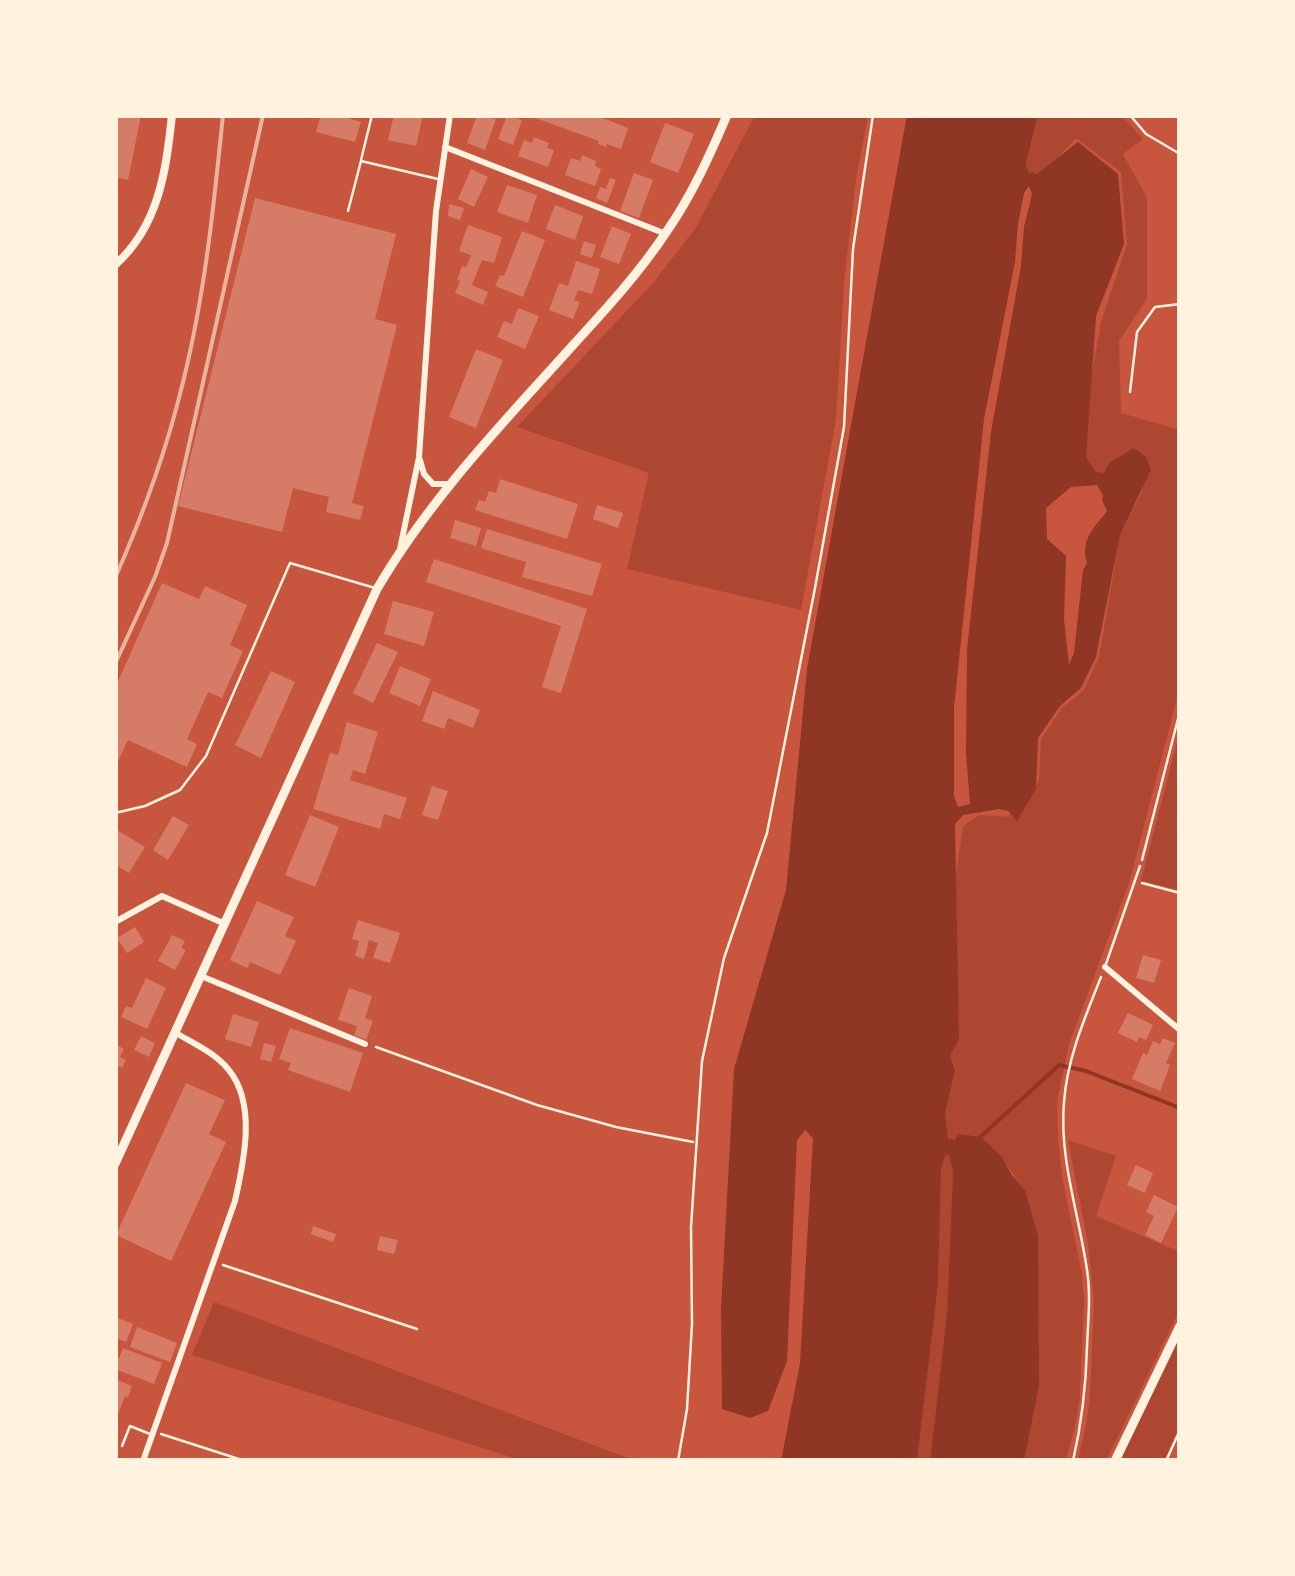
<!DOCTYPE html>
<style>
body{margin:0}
#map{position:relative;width:1295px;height:1576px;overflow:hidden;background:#c8553d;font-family:"PT Sans Narrow",sans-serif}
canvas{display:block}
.frame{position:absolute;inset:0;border:118px solid #fff3e0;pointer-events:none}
</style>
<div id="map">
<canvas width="1295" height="1576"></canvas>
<div class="frame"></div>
</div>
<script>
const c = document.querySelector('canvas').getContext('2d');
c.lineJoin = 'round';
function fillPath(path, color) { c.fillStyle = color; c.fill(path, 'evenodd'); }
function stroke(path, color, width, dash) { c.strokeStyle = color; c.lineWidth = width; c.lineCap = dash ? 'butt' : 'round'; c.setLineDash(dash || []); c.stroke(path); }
const green = new Path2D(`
 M755,115H868L856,179L844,283L836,419L801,610L627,569L649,473L517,427L653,283L695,229Z
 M1038,115H1121L1143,139L1123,154L1147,198V298L1119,341L1121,413L1180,430V686L1130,880L1069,1044L1057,1102L1058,1140L1063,1182L1082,1274L1084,1301L1080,1396L1076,1422L1066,1461H1024L1039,1386L1025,1190C1017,1181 1013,1172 1006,1164C995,1150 975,1138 958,1134L955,1140H948L945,1114L955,1071L950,1056L956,874L963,826L979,815L1008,817L1031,796L1039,780L1041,739L1062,708L1084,690L1099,657L1120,535L1143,490L1104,473L1096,472L1086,457L1091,378L1101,322L1127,244L1121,172L1076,138L1054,162L1037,175L1028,172L1026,165Z
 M1180,731V890L1141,881Z
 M1068,1140L1116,1156L1096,1216L1180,1252V1309L1106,1461H1078L1086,1425L1090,1396L1094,1301L1088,1244Z
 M950,1155L953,1171L947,1313L930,1461H917L938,1285L941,1170L945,1156Z
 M214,1302L636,1461H523L192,1355Z
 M1180,1336V1426L1164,1461H1120Z`);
const water = new Path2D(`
 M907,115H1038L1026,164L1028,172L1037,174L1078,142L1118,174L1124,244L1096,316L1086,457L1096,472L1104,473L1110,462L1134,448L1146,457L1151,470L1120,535L1096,657L1081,688L1060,706L1038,738L1036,789L1017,821L1008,811L999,809L963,815L955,824L959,1039L950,1056L955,1071L945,1114L948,1139L955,1140L958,1134L981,1137L1002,1157L1011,1174L1025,1190L1038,1236L1039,1386L1024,1461H930L947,1313L953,1171L949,1155L945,1156L941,1170L938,1285L917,1461H781L800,1363L813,1138L805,1130L797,1140L787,1361L768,1411L750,1418L722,1409L721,1309L734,1069L786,890L807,669ZM1029,186L1032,194L1024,227L1021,266L991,432L967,649L966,753L970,804L958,807L954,796V708L984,419L1015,262L1018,224L1024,193ZM1097,485L1103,495L1102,500L1107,511C1094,528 1080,540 1087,563L1083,570L1074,653L1069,665L1064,619L1066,556L1047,539L1046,508L1071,487Z`);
const stream = new Path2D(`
 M977,1140L1059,1065L1086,1071L1180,1108`);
const building = new Path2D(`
 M115,115H141L128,180L115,177Z
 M321,115H337L361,122L355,142L316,132Z
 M394,115H423L416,146L388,140Z
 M477,115L496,119L485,150L467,143Z
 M507,115L522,120L513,145L498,139Z
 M527,115H595L628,128L621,149L607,144L606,147L598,144L599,141Z
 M665,123L694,134L678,173L650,162Z
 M534,137L549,143L547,148L554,150L548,167L518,156L524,140L532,143Z
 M582,155L596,161L595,166L601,169L595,186L565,175L571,158L580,161Z
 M471,169L488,177L474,207L458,199Z
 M634,173L653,180L639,218L620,211Z
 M610,178L616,180L607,203L596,198L600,187L606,189Z
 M507,185L537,195L528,223L497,212Z
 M255,198L396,234L375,319L397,325L352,503L364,506L360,520L326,512L329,497L293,488L282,532L178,506Z
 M449,204L464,208L460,220L448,216Z
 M555,205L583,216L575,240L546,229Z
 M468,225L502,237L494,263L482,260L472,285L488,292L483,305L455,293L460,281L457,280L462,266L466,267L471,255L459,251Z
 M612,226L631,234L619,264L600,257Z
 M522,231L545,240L523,297L495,286L500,275L504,276Z
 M584,241L596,245L592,258L580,254Z
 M576,261L600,269L592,294L578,290L574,300L580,302L573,319L549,310L559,283L568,286Z
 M518,308L539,316L525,349L497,337L504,321L512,324Z
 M476,349L503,360L476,428L449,417Z
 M500,479L578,504L567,539L475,510L479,500L485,502L489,491L496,493Z
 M597,505L623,513L618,528L593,519Z
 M455,520L481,528L476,546L450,538Z
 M487,529L602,564L592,596L522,577L526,562L481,548Z
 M434,559L587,609L561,693L542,687L561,626L426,582Z
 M162,583L199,599L205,586L247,605L230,645L243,651L222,698L208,692L187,739L197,744L187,767L128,740L115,768V688Z
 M393,601L434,612L424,646L384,634Z
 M377,643L398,652L373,703L353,693Z
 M400,666L431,679L420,706L389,693Z
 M271,671L295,682L261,758L235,745Z
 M433,691L480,710L473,728L448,718L444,729L422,721Z
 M347,722L378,732L365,774L353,770L350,780L407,798L400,819L384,814L380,829L313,809L330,753L338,755Z
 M432,786L448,791L438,820L422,815Z
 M310,815L339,827L315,887L285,875Z
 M173,816L189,825L168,860L153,850Z
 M115,829L145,847L129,873L115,865Z
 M257,901L294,917L285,936L296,941L280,975L250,962L247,968L230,960Z
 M358,920L400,933L390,963L373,958L378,943L369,940L364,959L355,956L359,941L352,939Z
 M135,927L144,942L127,953L117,938Z
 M172,935L185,941L181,948L186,950L175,970L158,961Z
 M1143,955L1161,960L1154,983L1136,978Z
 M146,978L166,988L147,1029L121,1017L126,1006L132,1008Z
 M349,988L372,996L365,1018L373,1021L366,1040L354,1035L357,1026L338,1020Z
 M1128,1013L1153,1025L1146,1040L1139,1037L1137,1042L1118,1033Z
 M233,1014L259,1022L251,1047L225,1039Z
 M290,1028L363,1053L350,1092L288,1070L291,1063L279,1059Z
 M141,1036L155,1043L149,1057L134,1050Z
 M1163,1038L1175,1043L1166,1063L1170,1065L1160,1091L1132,1079L1143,1053L1147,1055L1153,1041L1160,1044Z
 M264,1043L276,1046L271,1062L260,1059Z
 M115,1044L124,1049L120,1057L126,1060L122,1068L115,1065Z
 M186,1083L225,1100L209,1134L226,1142L171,1261L116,1235Z
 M1136,1165L1153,1173L1145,1193L1127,1185Z
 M1154,1195L1178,1207L1161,1243L1145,1235L1154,1216L1146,1212Z
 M313,1226L336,1234L333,1242L311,1234Z
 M380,1236L398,1240L394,1254L377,1250Z
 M115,1317L133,1324L126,1342L115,1338Z
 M137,1327L177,1343L170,1362L130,1347Z
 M123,1348L162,1363L154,1384L115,1369V1357L119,1358Z
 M115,1379L132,1386L128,1397L125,1396L115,1422Z`);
const path = new Path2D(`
 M1142,860L1180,711
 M1142,883L1180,893
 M376,1047L537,1105L616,1127L693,1142
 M223,1265L417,1329
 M161,1434L245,1461
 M678,1461L687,1409L692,1324L691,1227L702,1061L724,958L767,833L815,588L844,427L853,249L873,115
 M1073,1461C1082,1422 1086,1386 1087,1347C1088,1321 1091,1296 1087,1270C1079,1214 1059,1159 1064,1102C1067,1059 1085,1017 1101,977
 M1166,1461L1180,1430`);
const service = new Path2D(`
 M1130,115L1146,134L1180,154
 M361,160L372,115
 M348,211L361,161L438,179
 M1130,392L1137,332L1155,307L1180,304
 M115,813L145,806L180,790L206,756L290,563L375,588
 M1106,964L1140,866
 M122,1446L130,1426L150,1434`);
const minor = new Path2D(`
 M445,147L666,234
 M420,460L424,474L433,484H449
 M400,549L419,457L436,211L450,115
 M115,922L162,896L225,924
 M1105,967L1180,1030
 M201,976L365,1044
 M143,1461L235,1201C244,1161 257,1103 228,1069C215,1053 193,1043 176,1033`);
const tertiary = new Path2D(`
 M115,265C159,226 166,171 172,115`);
const secondary = new Path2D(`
 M115,1164L377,589C430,498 504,422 574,344C607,308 640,272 667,231C692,195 710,155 727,115
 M1115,1461L1180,1326`);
const rail = new Path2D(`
 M115,578C143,515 167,449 183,382C205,294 214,204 223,115
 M115,664L155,577L167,543L263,115`);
fillPath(green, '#ae4732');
fillPath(water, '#8f3625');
stroke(stream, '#8f3625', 4);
fillPath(building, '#d67c66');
stroke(path, '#fff3e0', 2.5);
stroke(service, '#fff3e0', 2.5);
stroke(minor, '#fff3e0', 6);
stroke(tertiary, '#fff3e0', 8);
stroke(secondary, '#fff3e0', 9);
stroke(rail, '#e9b49f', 4);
</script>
